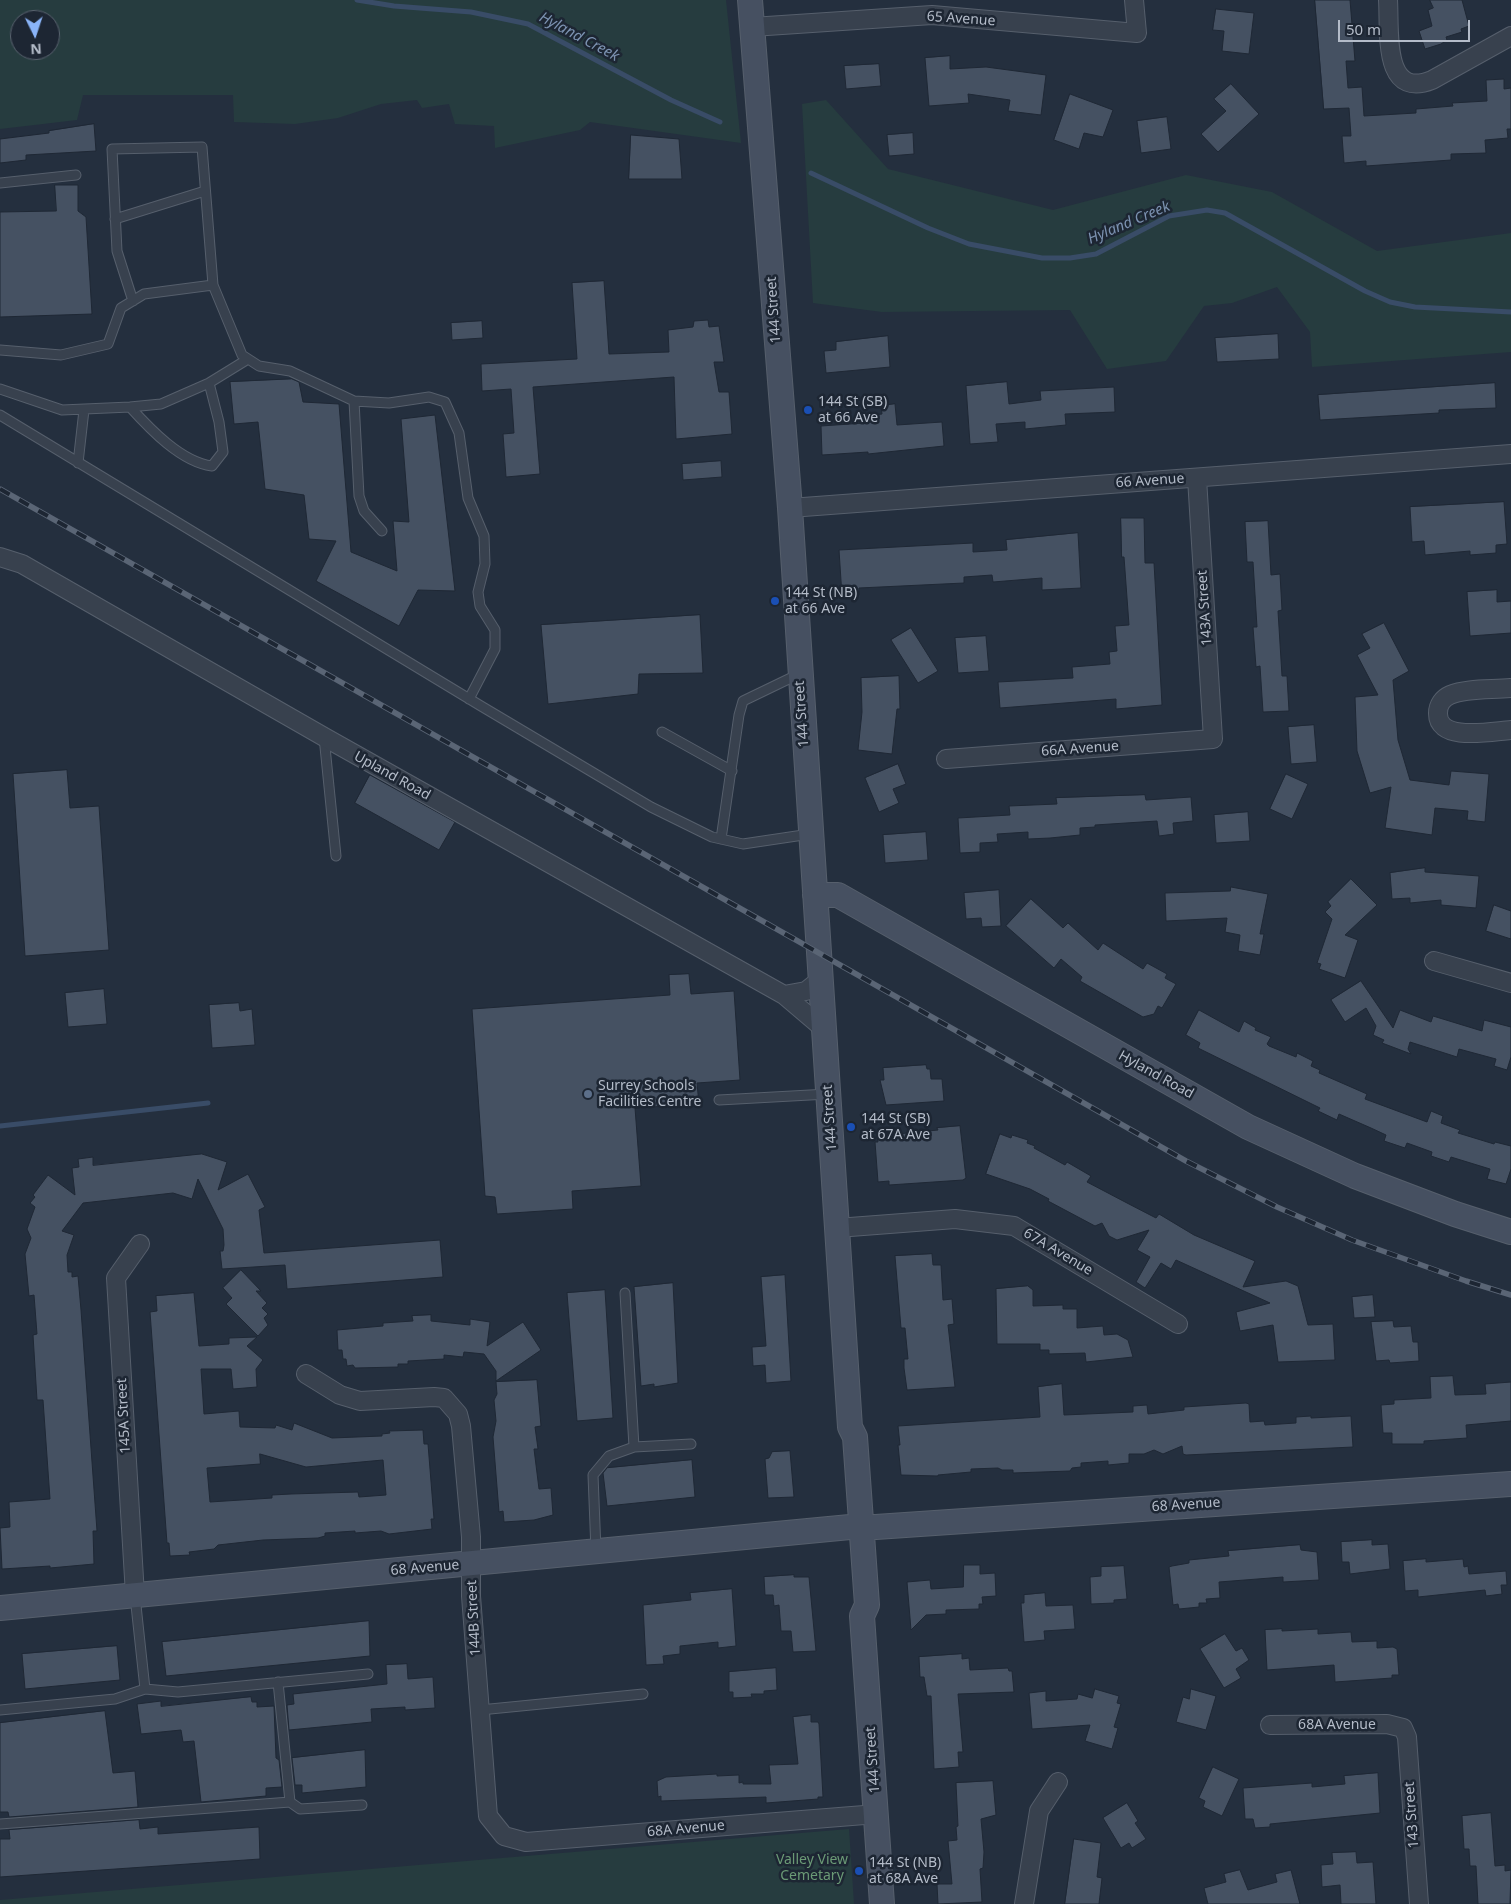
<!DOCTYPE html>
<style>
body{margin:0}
#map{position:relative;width:1511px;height:1904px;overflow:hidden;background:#242f3e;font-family:"Noto Sans",sans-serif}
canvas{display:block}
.north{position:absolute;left:10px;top:10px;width:50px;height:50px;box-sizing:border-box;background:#1d2633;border:1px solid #59626f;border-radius:50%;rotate:176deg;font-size:14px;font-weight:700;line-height:20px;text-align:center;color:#b4bcc9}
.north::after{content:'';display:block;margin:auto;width:18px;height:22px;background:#8ab4f8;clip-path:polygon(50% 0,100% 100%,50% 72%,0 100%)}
.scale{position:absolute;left:1338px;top:20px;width:132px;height:22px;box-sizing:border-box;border:2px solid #b4bcc9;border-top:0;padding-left:6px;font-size:15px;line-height:18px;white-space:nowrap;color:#b4bcc9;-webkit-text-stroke:4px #1d2633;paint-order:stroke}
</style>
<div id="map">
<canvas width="1511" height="1904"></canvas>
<div class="north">N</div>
<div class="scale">50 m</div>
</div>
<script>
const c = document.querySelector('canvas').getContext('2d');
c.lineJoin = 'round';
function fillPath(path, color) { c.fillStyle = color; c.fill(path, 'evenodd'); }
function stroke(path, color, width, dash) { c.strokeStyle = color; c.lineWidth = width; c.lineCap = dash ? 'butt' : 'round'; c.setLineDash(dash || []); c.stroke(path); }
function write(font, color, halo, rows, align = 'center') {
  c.font = font + ' "Noto Sans",sans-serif'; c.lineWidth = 5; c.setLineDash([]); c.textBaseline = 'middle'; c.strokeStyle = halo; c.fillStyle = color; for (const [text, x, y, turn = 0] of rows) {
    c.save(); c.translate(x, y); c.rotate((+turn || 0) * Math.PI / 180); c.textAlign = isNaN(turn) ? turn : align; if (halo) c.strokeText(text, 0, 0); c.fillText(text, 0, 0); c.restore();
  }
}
const green = new Path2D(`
 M0,0H726L741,143L590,122L580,130L495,148L494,126L455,124L449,104L422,108L417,100L381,104L338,118L295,124L234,122L233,95H83L77,120L0,129ZM20,20H50V50H20Z
 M826,100L888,169L1053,210L1186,175L1272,192L1377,251L1511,233V352L1312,367L1310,332L1277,287L1232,303L1204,306L1166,361L1107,369L1070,310L882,312L813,303L802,104Z
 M849,1829L854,1904H0V1900Z`);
const stream = new Path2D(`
 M357,0L394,6L471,12L528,24L671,100L720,122
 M811,173L928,228L969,244L1042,258H1070L1096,254L1169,216L1207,210L1225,213L1365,291L1390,302L1415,307L1511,312
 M0,1126L208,1103`);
const building = new Path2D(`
 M1315,0H1350L1355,61H1346L1348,88L1362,87L1364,116L1416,113V109L1453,106L1452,103L1487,101L1486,80L1504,79V89L1511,88V129H1507L1508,138L1485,140L1486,153L1451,154V160L1366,166V161L1344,163L1342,136H1351L1349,108L1324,109Z
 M1430,0H1462L1469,26L1461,29L1462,32L1446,37L1447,40L1441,44L1425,49L1419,31L1432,26L1428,10L1433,8Z
 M1216,9L1254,13L1249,54L1222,51L1224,31L1213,30Z
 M950,56V69L986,67L1046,75L1041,115L1008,111L1010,100L968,94L969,103L929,106L925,58Z
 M879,64L881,86L846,89L844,66Z
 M1231,84L1259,114L1218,152L1201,134L1226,111L1214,99Z
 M1070,94L1113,110L1103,137L1084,133L1079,149L1054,140Z
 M1167,117L1171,149L1141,153L1137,121Z
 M94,124L96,151L26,155V160L0,163V139L49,133V131Z
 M913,133L914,154L889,156L887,135Z
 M631,135L679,139L682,179H629Z
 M55,185H78V211L86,217L92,314L0,317V212L56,211Z
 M604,281L609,354L669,352L668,330L693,327L694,321L708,320L709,327L719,326L724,362H714L719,392H729L732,434L676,439L674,377L533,387L540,474L506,477L503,434L514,433L511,389L482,391L481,364L577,359L572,283Z
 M482,321L483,338L452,340L451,323Z
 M1278,334L1279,359L1217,362L1215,338Z
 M888,336L890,367L826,373L824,351L836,350V342Z
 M292,379L299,382L303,402L339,404L351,552L397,571L393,521L409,522L401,419L435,415L455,591L418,590L399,626L316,581L336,541L309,539L304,495L265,489L258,422L234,424L230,382Z
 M1007,382L1009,404L1041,400L1040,391L1114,387L1115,412L1065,414L1066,425L1025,429V422L996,424L998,442L970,444L966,386Z
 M1495,383L1496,408L1439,410V413L1320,420L1318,395Z
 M895,404L897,425L942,422L944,446L868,454V452L822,455L821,426L865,423V416L882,414L881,406Z
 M721,461L722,477L683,480L682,464Z
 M1504,502L1507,544L1496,545V553L1470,555V551L1425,555L1424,541L1412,542L1410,507Z
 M1121,518H1144L1145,563H1154L1162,705L1116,709V699L1000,708L998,682L1073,678L1072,667L1110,664L1109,652L1117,651L1115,626L1129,625L1124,557H1122Z
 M1268,521L1271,575L1280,574L1282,610L1278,611L1282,676H1287L1289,711L1263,712L1260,666L1256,667L1253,627H1257L1253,562H1247L1245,522Z
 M1078,533L1081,588L1042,590V578L993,582L992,575L964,577V583L859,588V595L842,596L839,550L973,543V552L1007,550L1006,540Z
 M1497,590V602L1511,601V633L1470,636L1467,592Z
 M700,615L703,673L639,674L638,694L548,704L541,625Z
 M1384,623L1409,671L1393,680L1398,740L1410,780L1449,785L1451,771L1489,774L1485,822L1467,820L1468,811L1435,808L1432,835L1385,828L1391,787L1370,793L1357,751L1355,697L1378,695L1357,655L1370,648L1362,634Z
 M911,628L938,671L918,683L891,640Z
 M986,636L989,671L958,673L955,638Z
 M899,676L900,709H897L892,754L858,750L862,712L861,678Z
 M1314,725L1317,762L1291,764L1288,727Z
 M898,764L906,784L893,789L899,803L879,812L865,778Z
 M67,770L70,808L99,806L109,950L25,956L13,774Z
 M1286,774L1308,784L1292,819L1270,809Z
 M370,775L455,822L439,850L355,803Z
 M1145,795L1146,800L1191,797L1193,821L1173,823L1174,834L1159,836L1157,821L1095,825V827L1080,828V835L1050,838L1028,839V832L997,834L998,842L980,843V852L960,853L958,818L1010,815L1009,806L1057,804L1056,798Z
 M1248,812L1250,841L1216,843L1214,815Z
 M926,832L928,860L885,863L883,835Z
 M1425,868V872L1479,876L1476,908L1441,905V900L1410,903V898L1392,899L1390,873Z
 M1351,879L1377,905L1345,935L1358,940L1345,978L1319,969L1321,964L1317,963L1332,919L1325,912L1331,906L1328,902Z
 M1231,887L1268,894L1260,934H1264L1260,955L1238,951L1240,935L1225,932L1227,918L1166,921L1165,893L1230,891Z
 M999,890L1001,926L982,927L981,918L966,919L964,893Z
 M1031,899L1063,928L1068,923L1098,950L1103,943L1143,969L1147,963L1167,974L1165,978L1176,984L1162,1008L1158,1006L1154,1014L1143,1017L1080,981L1082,977L1061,959L1054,968L1006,926Z
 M1494,905L1511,911V939L1486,931Z
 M689,974L691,994L734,991L740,1080L697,1083L699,1104L635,1108L641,1186L572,1191L573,1209L497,1214L495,1197L485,1196L472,1009L670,995L669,975Z
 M1361,981L1393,1028L1400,1010L1431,1022L1433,1016L1482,1031L1484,1020L1511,1027V1057L1507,1070L1494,1066L1496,1059L1459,1049L1457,1057L1410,1042L1408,1049L1411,1054L1382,1043L1384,1040L1373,1035L1376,1026L1366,1008L1345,1022L1331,1000Z
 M104,989L107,1024L68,1027L65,993Z
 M239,1003L240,1011L252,1009L255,1045L212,1048L209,1005Z
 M1199,1010L1239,1032L1244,1021L1256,1028L1255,1030L1271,1037L1267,1044L1269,1046L1296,1057L1297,1053L1313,1061L1311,1066L1320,1070L1319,1073L1367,1094L1365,1099L1427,1122L1431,1111L1443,1116L1441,1123L1460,1130L1458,1133L1494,1144L1495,1142L1511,1146V1169L1506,1184L1487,1179L1490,1169L1451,1157L1449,1162L1431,1156L1432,1152L1407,1143L1405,1148L1384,1141L1386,1135L1371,1128L1339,1114L1337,1120L1318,1111L1320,1108L1198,1048L1200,1043L1186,1035Z
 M926,1065L927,1069H930L931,1079H942L944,1101L886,1105L880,1080H884L883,1068Z
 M960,1126L966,1178L963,1180L889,1185V1181L878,1182L875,1142H878L877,1136L938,1130L937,1128Z
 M1000,1134L1011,1138L1012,1135L1028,1140L1027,1143L1035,1146L1034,1148L1065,1165L1067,1162L1091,1176L1087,1182L1127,1203L1156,1218L1159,1214L1194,1235L1255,1261L1243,1287L1286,1281L1298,1286L1308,1325L1333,1324L1335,1360L1278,1362L1273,1325L1240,1331L1236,1312L1270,1303L1176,1260L1171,1269L1161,1263L1145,1288L1136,1282L1150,1257L1137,1250L1149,1230L1117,1240L1109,1236L1102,1223L1095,1226L1048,1201L1049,1199L1030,1189L986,1174Z
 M202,1154L227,1162L218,1190L248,1174L265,1207L259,1210L264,1253L440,1240L443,1277L287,1289L285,1265L222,1269L220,1251H223L224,1245L223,1229L198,1179L192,1199L173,1193L83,1203L62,1231L74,1235L67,1255L68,1272H72V1277L78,1276L81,1310L97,1531H93L94,1564L50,1568V1566L2,1569L0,1528L10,1527L9,1502L50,1499L43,1400H37L33,1335L37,1334L34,1295L29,1296L25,1254L31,1238L27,1229L35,1207L30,1203L35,1197L33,1195L48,1175L75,1195L72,1168L79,1167L78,1159L93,1157V1165Z
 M932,1254L933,1265H941L943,1300L952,1299L954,1324L948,1325L955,1387L907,1390L904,1368V1359H908L905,1328H901L895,1256Z
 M241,1270L261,1291H256L267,1303L262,1308L268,1314L264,1318L268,1325L258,1336L226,1304L232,1298L223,1288Z
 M785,1275L791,1381L766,1383L765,1365L753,1366L752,1347L766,1346L761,1277Z
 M673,1283L678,1383L654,1387V1384L641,1386L634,1287Z
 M1028,1286L1033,1290V1306L1063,1305V1309H1077V1328L1103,1326L1104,1335L1117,1334L1128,1340L1133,1357L1086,1362L1085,1353L1049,1354V1350H1040V1344H997L996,1289Z
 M605,1290L613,1418L577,1421L567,1293Z
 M194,1293L199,1346L229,1344V1338L257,1337L247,1346L263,1360L256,1369L257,1387L233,1389L231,1369H201L204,1414L239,1411L240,1427L275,1428L276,1425L292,1430L294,1423L332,1438L382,1436V1434L390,1433L389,1431L423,1430L424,1444H428L434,1519H431L432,1529L389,1534L381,1531L355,1533V1531L325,1533V1536L318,1538L263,1540L218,1545L214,1549L189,1552L190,1555L170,1556L169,1543H167L150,1312L157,1311L156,1296ZM260,1454L306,1467L383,1460L386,1495L359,1497L358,1492L291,1494L272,1495V1498L210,1502L207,1468L260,1464Z
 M1373,1295L1375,1317L1354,1318L1352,1297Z
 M431,1315V1321L470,1325V1319L490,1322L487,1346L523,1322L541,1350L496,1381V1371L484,1354L464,1352L463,1357L444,1355V1359L408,1361V1364H398V1367L355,1368L353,1365L347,1366L346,1359H343L342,1350H338L337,1330L383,1326V1323L413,1321L412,1316Z
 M1393,1321L1394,1327L1411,1326L1413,1342H1418L1419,1361L1390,1363L1389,1360L1376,1361L1371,1322Z
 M1453,1376L1455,1395L1486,1394L1485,1384L1511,1382V1421L1466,1425L1467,1438L1424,1441V1444H1392V1433H1383L1381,1405L1394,1404V1400L1431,1398L1430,1377Z
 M537,1380L541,1426L535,1427L538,1449H534L539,1489L551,1488L553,1515L534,1520L504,1522L503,1511L499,1512L493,1437L496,1421L494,1400L497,1394L496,1382Z
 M1062,1384L1064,1415L1133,1412V1406L1147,1405L1148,1414L1184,1410V1407L1246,1403L1249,1404L1250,1422L1264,1421L1265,1425L1296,1423V1417L1311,1416V1418L1351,1416L1353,1447L1186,1455L1183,1454L1182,1446L1163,1454L1154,1450L1144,1454H1129V1463L1108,1465V1461L1081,1463V1467L1072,1468L1070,1471L1013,1473V1470H1002L998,1468L971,1469V1472L938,1475V1476L901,1475L898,1445H900L898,1426L1040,1417L1038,1387Z
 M790,1451L794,1497L768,1498L765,1459L769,1458L772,1452Z
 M692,1460L695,1497L607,1506L603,1473L607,1468Z
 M1372,1540V1545L1388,1544L1390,1569L1350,1574L1349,1562H1342L1341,1542Z
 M1300,1545L1301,1550L1317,1552L1319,1580L1283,1582V1577L1219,1582L1220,1598L1206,1599L1207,1603H1199V1607L1179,1609L1178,1604L1173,1605L1169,1567L1172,1566L1189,1563V1560L1229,1556L1228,1551Z
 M1426,1559V1562L1463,1559L1464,1567L1468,1566L1469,1574L1506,1571L1507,1585H1501L1502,1594L1486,1596L1485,1590L1418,1597V1590L1405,1591L1403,1561Z
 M964,1565H980V1574L995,1573L996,1596L982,1597L983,1604H979V1609L946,1610V1614L926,1615L911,1630L907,1582L930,1580L931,1589L963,1587Z
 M1124,1566L1127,1599L1114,1600V1603L1091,1604L1090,1577L1101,1576V1567Z
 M794,1575V1577H809L816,1651L793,1652L791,1631H781L779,1605L774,1606L773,1595H765L764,1577Z
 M732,1589L736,1646L718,1648V1642L680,1646V1654L663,1656L664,1664L646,1665L643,1605L691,1600L690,1593Z
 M1045,1593L1046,1606L1073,1605L1075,1629L1044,1631L1045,1640L1024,1642L1021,1603H1024V1595Z
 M369,1621L370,1656L166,1676L162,1642Z
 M1282,1629V1631L1318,1629V1634L1351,1632L1352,1642L1377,1641V1648L1393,1647L1397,1649L1399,1675H1392V1678L1335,1682L1334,1665L1267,1670L1265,1630Z
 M1225,1634L1236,1651L1242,1648L1249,1660L1236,1669L1241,1678L1224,1688L1200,1649Z
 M117,1646L120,1680L25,1689L22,1654Z
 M962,1654V1659L969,1658L970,1670L1008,1668L1009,1671H1012L1014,1692L958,1694L963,1752H958L959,1767L934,1769L931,1696H927L924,1677H920L919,1657Z
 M407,1664L408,1679L433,1677L435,1708L405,1710V1707L371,1709L372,1722L289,1730L287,1705L294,1704L293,1694L387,1684L386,1665Z
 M776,1668L777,1690L764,1691V1694H751L752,1697L733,1698V1692H729V1672Z
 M1095,1689L1119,1696L1117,1703L1121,1704L1114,1727L1118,1728L1112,1749L1085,1741L1090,1725L1032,1729L1029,1693L1046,1691V1701L1077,1699L1078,1694L1092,1698Z
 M1191,1689L1216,1696L1206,1730L1176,1722L1183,1697L1189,1699Z
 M251,1697L252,1702H257V1707L274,1706L276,1758L279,1760L282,1787L266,1788V1796L201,1802L194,1741L183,1742L181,1730L141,1734L137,1704L161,1701V1706Z
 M105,1711L113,1773L135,1771L138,1807L9,1817L8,1812H0V1723Z
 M811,1715V1722H818L819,1724L823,1797H818V1799L766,1803V1797L661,1801V1796L658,1797L657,1781L666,1777L717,1774V1776L739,1775V1783L743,1782V1784H771L769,1765L798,1764L793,1717Z
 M365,1750L366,1787L302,1793V1785H295L292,1758Z
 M1213,1767L1239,1779L1222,1816L1203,1807L1205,1801L1199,1798Z
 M1378,1773L1380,1813L1270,1824V1827L1255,1828L1253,1819H1245L1243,1788L1312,1783V1787L1345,1784L1344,1776Z
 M993,1781L996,1815L981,1819L984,1852L983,1868L980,1869L982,1902L938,1904L937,1884H952L948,1841L957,1840L956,1827L958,1826L956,1783Z
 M1127,1803L1138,1821L1135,1823L1146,1839L1132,1848L1129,1843L1121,1848L1103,1818Z
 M1491,1813L1495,1866L1505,1865V1871L1511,1870L1510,1904H1478L1476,1866H1470L1469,1849H1464L1462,1816Z
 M139,1820L140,1829L158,1827V1834L259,1827L260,1859L0,1877V1839H10L9,1830Z
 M1074,1839L1101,1843L1097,1877L1102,1878L1099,1904H1065Z
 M1356,1852L1357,1863L1373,1862L1376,1904H1341L1340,1885L1322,1887L1321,1865L1333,1864L1332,1853Z
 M1240,1870L1248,1890L1277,1882L1275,1874L1291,1870L1300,1904H1208L1204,1888L1226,1882L1224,1874Z`);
const lane = new Path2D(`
 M0,183L76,175
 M115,219L205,191
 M133,301L117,251L112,149L202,147L213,285
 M0,350L61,355L108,344L121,308L144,294L213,285L242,355L259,366L290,371L354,401L389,403L429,397L445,402L459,433L468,498L484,536L485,564L478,592L480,606L495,630V649L469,699
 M0,389L62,410L130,407L161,404L209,383L248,359
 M354,401L359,496L364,511L382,531
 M130,407C150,429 181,462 212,466L223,452L219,422L209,383
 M0,415L481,706L651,807L712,837L743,844L810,834
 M78,463L84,410
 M662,732L732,771
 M324,737L336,856
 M721,839L739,715L743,701L799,674
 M719,1100L828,1094
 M625,1293L634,1447
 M596,1551L593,1475L609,1456L634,1447L691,1444
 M135,1596L145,1689L178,1692L368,1674
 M0,1710L115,1699L145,1689
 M480,1710L643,1694
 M290,1802L300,1809L362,1805
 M0,1824L290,1802L278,1682`);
const street = new Path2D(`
 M1388,0C1390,31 1382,100 1432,80L1511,36
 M752,27L932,15L1137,33L1134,0
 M790,508L1511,454
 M0,557L22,564L326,738L784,995L824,1029
 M1511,688C1492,690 1467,688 1450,695C1443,698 1438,705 1438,713C1437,743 1493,731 1511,730
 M946,759L1213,739L1197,478
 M1434,961L1511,983
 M784,995L806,991L821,979
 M837,1228L955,1219L1014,1226L1178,1324
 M306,1374L340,1395L360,1401L434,1397L444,1398L458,1414L461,1426L471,1537V1596L488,1816L504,1836L526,1842L877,1814
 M135,1595L116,1278L140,1244
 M1270,1725L1387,1724L1403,1728L1407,1737L1419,1904
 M1024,1904L1039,1811L1058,1782`);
const secondary = new Path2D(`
 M750,0L790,508L850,1427L855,1437L867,1605L862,1616L882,1904
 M815,895H838L1248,1127L1355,1176L1455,1214L1511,1232
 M861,1528L1511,1484
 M0,1608L850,1527`);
const rail = new Path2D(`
 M0,489L1186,1161L1277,1207L1352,1240L1466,1281L1511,1295`);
const markers = [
 [808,410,5,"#1a4fb4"],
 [775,601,5,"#1a4fb4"],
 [588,1094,5,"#5c6f8a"],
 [851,1127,5,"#1a4fb4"],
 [859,1871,5,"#1a4fb4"]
];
const streetNames = [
 ["65 Avenue",961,19,4],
 ["144 Street",774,310,-94],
 ["66 Avenue",1150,481,-4],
 ["143A Street",1205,608,-94],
 ["144 Street",802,714,-94],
 ["66A Avenue",1080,749,-4],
 ["Upland Road",392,776,29],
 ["Hyland Road",1156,1075,29],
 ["144 Street",830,1118,-94],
 ["67A Avenue",1058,1252,31],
 ["145A Street",124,1416,-93],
 ["68 Avenue",1186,1505,-4],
 ["68 Avenue",425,1568,-5],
 ["144B Street",474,1618,-93],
 ["68A Avenue",1337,1725],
 ["144 Street",873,1760,-94],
 ["143 Street",1412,1815,-94],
 ["68A Avenue",686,1829,-5]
];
const poiNames = [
 ["144 St (SB)",818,402],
 ["at 66 Ave",818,418],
 ["144 St (NB)",785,593],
 ["at 66 Ave",785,609],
 ["Surrey Schools",598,1086],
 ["Facilities Centre",598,1102],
 ["144 St (SB)",861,1119],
 ["at 67A Ave",861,1135],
 ["144 St (NB)",869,1863],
 ["at 68A Ave",869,1879]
];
const parkNames = [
 ["Valley View",812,1860],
 ["Cemetary",812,1876]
];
const waterNames = [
 ["Hyland Creek",579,37,28],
 ["Hyland Creek",1129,223,-23]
];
fillPath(green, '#263c3f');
stroke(stream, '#394c67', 5);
fillPath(building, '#455162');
stroke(building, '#1f2835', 1);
stroke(lane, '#565f6c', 11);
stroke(street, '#565f6c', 20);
stroke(secondary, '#565f6c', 26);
stroke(lane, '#38414e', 9);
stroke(street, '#38414e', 18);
stroke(secondary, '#465061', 24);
stroke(rail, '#5a6575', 5.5);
stroke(rail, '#1d2633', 4, [11]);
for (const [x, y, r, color] of markers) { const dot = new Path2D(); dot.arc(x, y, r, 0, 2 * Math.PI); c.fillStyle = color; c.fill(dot); stroke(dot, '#1d2633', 2); }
write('14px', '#b4bcc9', '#1d2633', streetNames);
write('14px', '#b4bcc9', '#1d2633', poiNames, 'left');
write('14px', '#6b9a76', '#1d2633', parkNames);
write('italic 15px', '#7c92b1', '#1d2633', waterNames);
</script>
